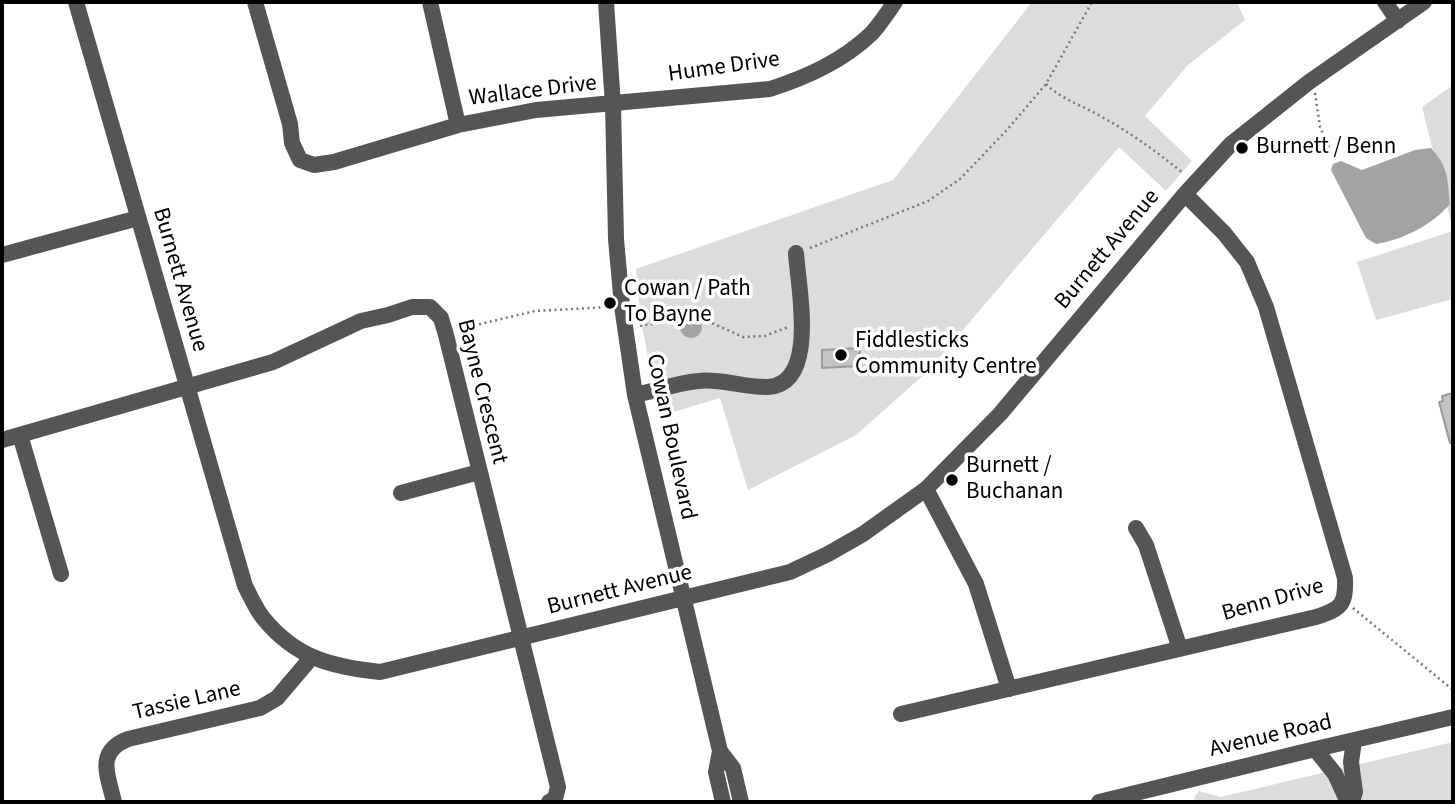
<!DOCTYPE html>
<style>
body{margin:0}
#map{position:relative;width:1455px;height:804px;overflow:hidden;background:#fff;font-family:"Source Sans 3",sans-serif}
canvas{display:block}
.frame{position:absolute;inset:0;border:4px solid #000;pointer-events:none}
</style>
<div id="map">
<canvas width="1455" height="804"></canvas>
<div class="frame"></div>
</div>
<script>
const c = document.querySelector('canvas').getContext('2d');
c.lineJoin = 'round';
function fillPath(path, color) { c.fillStyle = color; c.fill(path, 'evenodd'); }
function stroke(path, color, width, dash) { c.strokeStyle = color; c.lineWidth = width; c.lineCap = dash ? 'butt' : 'round'; c.setLineDash(dash || []); c.stroke(path); }
function write(font, color, halo, rows, align = 'center') {
  c.font = font + ' "Source Sans 3",sans-serif'; c.lineWidth = 7; c.setLineDash([]); c.textBaseline = 'middle'; c.strokeStyle = halo; c.fillStyle = color; for (const [text, x, y, turn = 0] of rows) {
    c.save(); c.translate(x, y); c.rotate((+turn || 0) * Math.PI / 180); c.textAlign = isNaN(turn) ? turn : align; if (halo) c.strokeText(text, 0, 0); c.fillText(text, 0, 0); c.restore();
  }
}
const green = new Path2D(`
 M1032,2H1237L1245,20L1188,65L1145,116L1192,161L1166,191L1119,147L927,372L856,435L748,490L720,398L660,416L641,322L636,269L893,180Z
 M1453,85V230L1422,107Z
 M1453,231V299L1376,320L1357,262Z
 M1453,742V802H1196L1194,798L1199,791L1221,797Z`);
const water = new Path2D(`
 M1431,148C1449,168 1447,178 1450,204C1432,225 1403,240 1376,244L1366,238L1331,170L1333,164L1341,161L1362,170L1415,150Z
 M680 327a11 11 0 1 1 22 0a11 11 0 1 1-22 0Z`);
const building = new Path2D(`
 M860,348L859,366L822,368V350Z
 M1453,393V442L1450,443L1439,402L1443,401L1442,396Z`);
const path = new Path2D(`
 M1046,84C1062,100 1082,105 1102,117C1131,133 1157,152 1183,173
 M1315,93L1320,127L1335,160
 M810,248L928,201L960,179L1006,131L1046,84L1092,2
 M640,326L667,321L687,312L743,337L765,336L788,327
 M463,328L535,311L610,307
 M1353,608L1453,690`);
const minor = new Path2D(`
 M76,2L245,586C251,597 256,610 264,619C296,658 332,667 380,672L790,572L828,554L863,534L926,489L1000,414L1185,194L1231,144L1309,82L1424,2
 M255,2L290,124L292,143L300,160L314,165L334,162L458,125L536,110L770,89C807,77 843,61 872,33C880,24 888,12 895,2
 M430,2L458,125
 M606,2L613,105L616,239L622,306L635,395L720,751L733,768L741,802
 M1385,2L1398,21
 M2,255L138,218
 M635,395C655,391 677,383 698,381C721,378 744,388 768,387C819,384 798,287 796,253
 M20,435L61,574
 M2,440L273,362L361,321L388,315L412,307H430L441,318L446,335L558,787L555,799L549,802
 M926,489L976,584L1009,689
 M401,493L479,472
 M1136,528L1146,545L1180,649
 M901,714L1316,617C1341,609 1346,605 1345,578L1266,307L1247,262L1224,233L1185,194
 M1315,749L1335,774L1345,796L1352,802
 M720,751L716,772L723,802
 M1352,801L1355,792L1351,762L1354,741
 M114,802C108,775 95,752 128,739L260,708L277,698L311,658
 M1099,802L1303,752L1453,717`);
const markers = [
 [1242,148,7,"#000"],
 [610,303,7,"#000"],
 [841,355,7,"#000"],
 [952,480,7,"#000"]
];
const streetNames = [
 ["Hume Drive",724,68,-8],
 ["Wallace Drive",533,92,-7],
 ["Burnett Avenue",1108,250,-50],
 ["Burnett Avenue",179,280,74],
 ["Bayne Crescent",481,392,76],
 ["Cowan Boulevard",670,437,78],
 ["Burnett Avenue",620,591,-14],
 ["Benn Drive",1273,601,-16],
 ["Tassie Lane",187,702,-13],
 ["Avenue Road",1271,737,-13]
];
const poiNames = [
 ["Burnett / Benn",1256,148],
 ["Cowan / Path",624,290],
 ["To Bayne",624,316],
 ["Fiddlesticks",855,342],
 ["Community Centre",855,368],
 ["Burnett /",966,467],
 ["Buchanan",966,493]
];
fillPath(green, '#dcdcdc');
fillPath(water, '#a3a3a3');
fillPath(building, '#c4c4c4');
stroke(building, '#999', 2);
stroke(path, '#777', 2.5, [2, 3.5]);
stroke(minor, '#555', 16);
for (const [x, y, r, color] of markers) { const dot = new Path2D(); dot.arc(x, y, r, 0, 2 * Math.PI); c.fillStyle = color; c.fill(dot); stroke(dot, '#fff', 2.5); }
write('23px', '#000', '#fff', streetNames);
write('23px', '#000', '#fff', poiNames, 'left');
</script>
